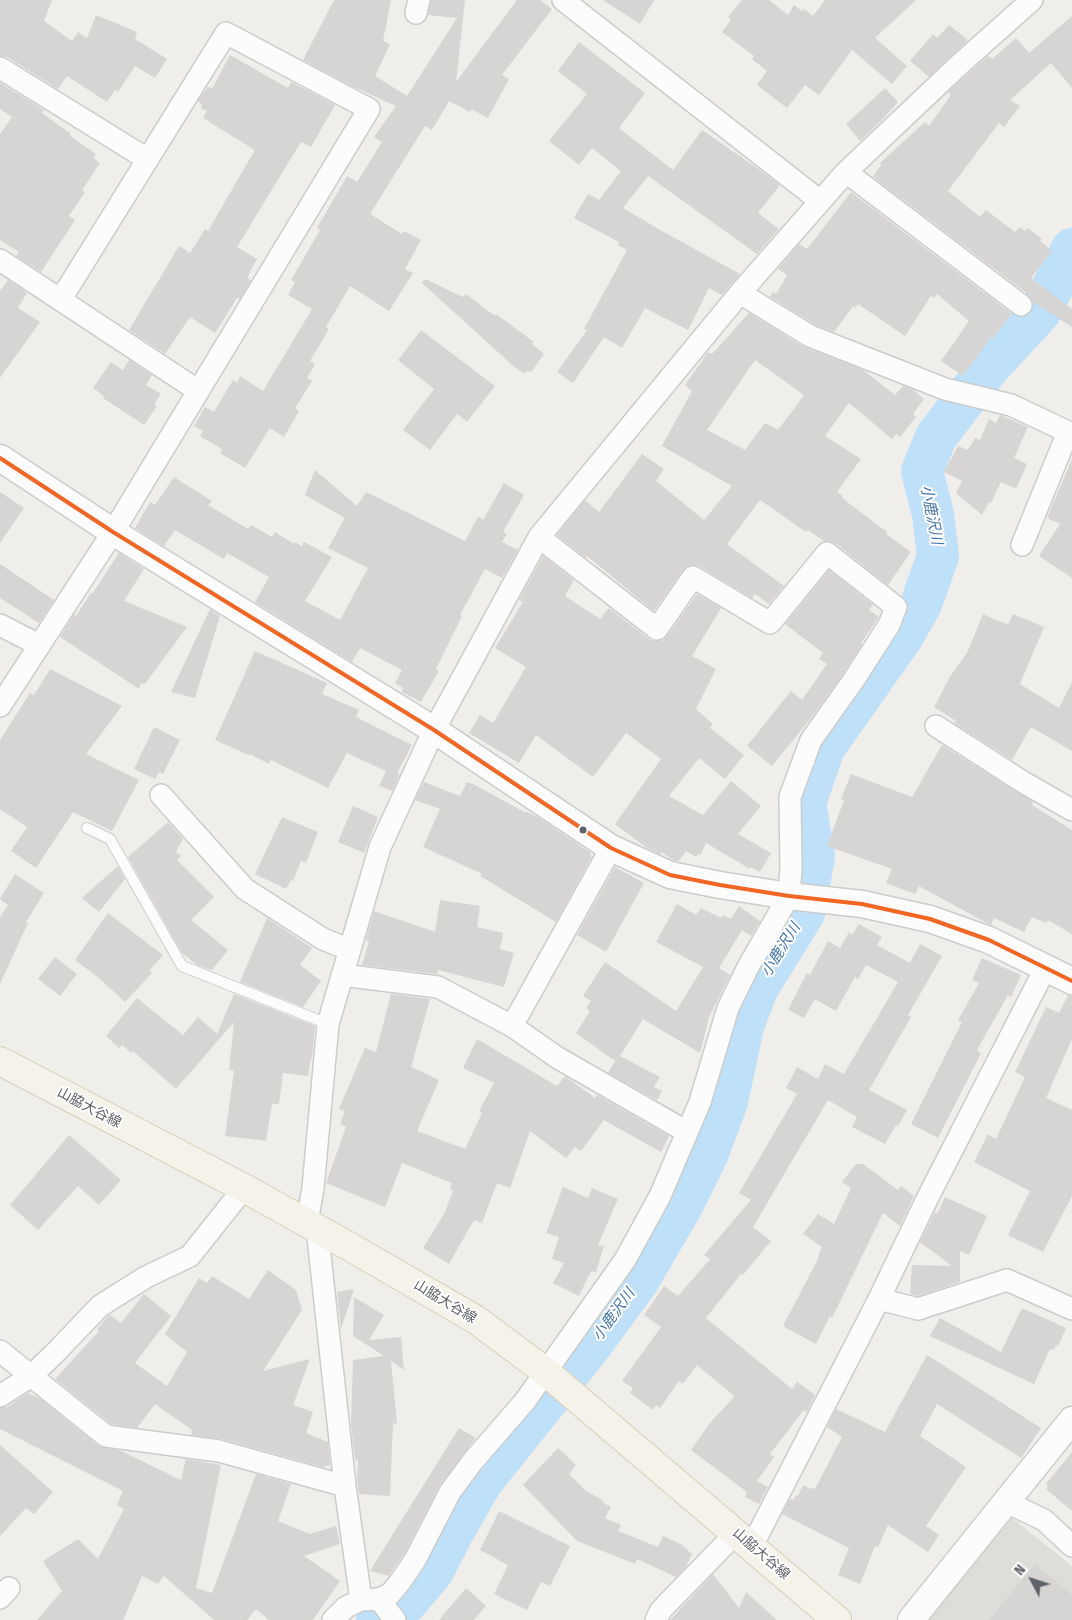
<!DOCTYPE html>
<meta charset="utf-8">
<style>
body{margin:0}
#map{position:relative;width:1072px;height:1620px;overflow:hidden;background:#efeeea;font-family:"Fira Sans Condensed",sans-serif}
canvas{display:block}
.north{position:absolute;left:1007px;top:1555px;width:50px;height:50px;-webkit-text-stroke:4px #fff;paint-order:stroke;rotate:310deg;font-size:14px;font-weight:700;line-height:20px;text-align:center;color:#5f6368}
.north::after{content:'';display:block;margin:auto;width:18px;height:22px;background:#5f6368;clip-path:polygon(50% 0,100% 100%,50% 72%,0 100%)}
</style>
<div id="map">
<canvas width="1072" height="1620"></canvas>
<div class="north">N</div>
</div>
<script>
const c = document.querySelector('canvas').getContext('2d');
c.lineJoin = 'round';
function fillPath(path, color) { c.fillStyle = color; c.fill(path, 'evenodd'); }
function stroke(path, color, width, dash) { c.strokeStyle = color; c.lineWidth = width; c.lineCap = dash ? 'butt' : 'round'; c.setLineDash(dash || []); c.stroke(path); }
function write(font, color, halo, rows, align = 'center') {
  c.font = font + ' "Fira Sans Condensed","Noto Sans JP",sans-serif'; c.lineWidth = 4; c.setLineDash([]); c.textBaseline = 'middle'; c.strokeStyle = halo; c.fillStyle = color; for (const [text, x, y, turn = 0] of rows) {
    c.save(); c.translate(x, y); c.rotate((+turn || 0) * Math.PI / 180); c.textAlign = isNaN(turn) ? turn : align; if (halo) c.strokeText(text, 0, 0); c.fillText(text, 0, 0); c.restore();
  }
}
const industrial = new Path2D(`
 M1012,1518L1072,1566V1620H928Z`);
const river = new Path2D(`
 M377,1620L404,1605L433,1571L453,1532L481,1483L588,1349L638,1281L683,1204L708,1153L727,1102L743,1026L757,989L804,913L814,856L805,803L824,748L903,636L921,604L938,556L933,514L922,471L936,437L989,367L1040,312L1072,249`);
const building = new Path2D(`
 M0,0H52L44,21L72,41L78,32L87,38L96,15L137,32L135,39L167,59L155,78L135,66L118,92L115,90L107,102L67,76L58,89L7,57L0,56Z
 M334,0H391L383,41L390,44L375,76L407,96L457,18L428,15L431,0H465L456,82L517,0H540L552,9L502,75L509,79L488,118L471,109L470,112L449,101L432,130L425,126L370,214L402,234L404,231L421,240L405,269L413,273L389,311L350,286L326,327L329,329L310,361L315,364L307,378L312,381L295,408L299,411L284,437L270,428L245,468L220,453L222,449L200,436L203,431L194,426L205,407L214,412L233,380L237,383L240,376L263,391L312,309L288,295L295,282L291,280L320,230L317,228L347,176L357,182L382,142L374,137L396,106L352,86L303,60Z
 M603,0H654L640,24Z
 M742,0H769L788,15L794,5L802,11L804,9L813,16L825,0H916L875,38L907,66L892,84L852,50L819,95L805,85L787,108L757,85L767,71L752,59L754,56L722,32L731,20L728,17Z
 M1072,16V88L1051,63L1010,100L1020,106L1004,127L999,123L948,191L980,217L986,210L1015,232L1020,227L1025,231L1028,228L1042,239L1040,241L1052,251L1031,278L1072,309V327L1033,302L1029,295L873,177L881,165L880,163L925,122L929,126L951,95L948,92L988,56L992,59L1016,38L1029,53Z
 M949,25L968,40L929,77L910,61L933,34L937,38Z
 M579,42L645,93L619,128L673,170L702,130L757,168L780,185L758,213L779,229L757,254L648,176L623,208L662,231L740,274L722,295L709,288L688,330L645,308L622,348L604,337L573,383L557,372L587,330L584,329L627,250L618,245L619,242L574,218L588,194L599,200L621,171L592,148L579,165L549,141L587,94L558,71Z
 M230,55L288,88L291,82L335,105L311,147L301,142L237,247L257,259L247,278L251,280L240,299L237,298L215,333L190,317L165,354L129,330L179,246L190,253L205,229L208,231L255,150L203,118L207,111L201,108L202,105L198,101L208,87L212,89Z
 M0,83L44,110L42,113L71,134L70,136L96,154L93,158L100,163L82,190L85,192L69,216L75,220L41,272L16,256L19,252L0,240V134L12,117L0,109Z
 M885,88L898,102L881,121L860,141L846,124Z
 M851,192L1012,314L993,338L991,337L963,376L941,361L969,321L937,294L934,298L931,296L905,336L858,304L855,308L853,306L834,332L816,325L770,297L773,292L776,294L787,275L778,269L799,244L807,249Z
 M425,279L463,297L466,294L495,316L496,314L534,342L532,344L544,354L531,372L527,371L524,374L511,364L422,283Z
 M8,280L27,293L18,308L40,322L0,378V291Z
 M749,313L804,347L863,370L895,395L903,386L912,389L924,399L913,414L916,417L900,437L896,434L892,439L849,403L825,436L861,459L837,492L843,496L842,498L887,532L886,534L911,552L888,585L835,543L829,541H824L808,530L806,532L760,500L727,544L784,586L769,604L755,594L752,598L699,566L693,565L687,566L683,570L654,611L587,556L586,558L557,535L585,500L599,512L642,454L664,469L656,481L704,520L732,486L662,446L692,391L685,385L708,352L712,354ZM755,360L804,395L778,430L765,423L745,450L707,430Z
 M421,330L495,386L467,422L457,414L430,450L403,430L434,389L398,360Z
 M129,360L152,375L146,385L161,394L154,404L157,406L144,425L103,398L104,396L93,388L111,362L123,370Z
 M1000,415L1028,427L1014,458L1027,464L1016,489L1001,482L991,503L989,502L982,515L956,493L962,481L944,472L958,446L968,450L975,438L980,440L989,419L996,423Z
 M1072,459V578L1039,556L1060,524L1047,518Z
 M315,470L357,506L366,492L465,541L478,517L483,520L504,483L524,495L503,532L507,534L502,542L518,550L502,578L485,569L460,615L462,616L436,669L439,671L421,702L402,692L403,688L395,683L402,670L360,648L352,662L255,602L269,577L227,553L224,559L175,530L164,546L135,528L150,502L155,505L174,477L212,501L208,505L248,529L251,525L272,537L275,532L294,544L295,542L302,546L304,542L332,557L305,601L340,620L368,568L328,548L345,518L305,495Z
 M0,492L24,508L0,543Z
 M119,553L144,569L124,601L187,627L145,684L141,683L139,689L60,637L74,614L76,616L91,593L92,594Z
 M543,556L574,580L565,596L600,619L609,608L649,639L655,641H662L667,636L697,594L721,608L692,656L716,669L696,709L713,724L710,728L744,755L725,779L699,758L669,796L703,815L731,781L761,806L738,834L771,853L760,872L751,867L750,869L706,843L700,855L698,854L696,857L686,851L679,861H675L661,852L660,854L647,848L615,824L661,759L626,733L593,777L536,735L519,763L469,733L480,715L493,723L526,667L495,648L523,602L519,600Z
 M0,564L54,600L39,623L0,598Z
 M829,570L873,605L869,610L879,617L861,643L862,644L843,674L811,718L772,766L747,746L791,691L802,700L827,664L819,659L823,653L785,624Z
 M210,609L220,616L195,698L171,692Z
 M983,614L1008,625L1013,614L1044,627L1020,684L1059,708L1072,682V751L1031,727L1012,760L954,723L956,721L934,707L951,675L967,653Z
 M255,651L327,683L322,694L359,710L356,717L412,745L397,773L400,774L392,791L379,786L386,771L347,753L328,788L271,760L269,764L250,754L249,755L215,740Z
 M50,669L122,706L86,754L139,780L112,831L73,812L36,868L11,851L27,827L0,809V740L30,693L34,695Z
 M154,727L180,740L163,774L159,772L155,779L134,769Z
 M942,745L1033,802L1032,805L1072,830V934L1048,920L1046,923L1032,917L1024,932L994,918L991,925L985,922L919,886L915,894L886,883L892,869L827,846L844,800L841,799L851,774L912,797Z
 M424,782L460,796L467,782L473,784L526,813L527,812L536,816L591,853L590,854L592,856L556,922L480,876L482,874L423,847L440,809L415,800Z
 M353,806L378,817L364,853L338,842Z
 M282,817L318,832L306,863L301,861L293,881L291,880L286,889L255,874Z
 M168,822L183,839L176,852L181,856L177,860L214,897L191,920L228,950L212,970L197,965L182,953L128,857Z
 M118,866L125,879L99,912L82,898Z
 M615,867L644,883L606,952L577,935Z
 M15,874L44,893L26,922L28,923L0,984V917L8,905L0,899Z
 M440,900L480,906L477,927L503,933L500,949L514,953L504,987L438,970L437,974L362,965L369,941L366,940L374,911L435,932Z
 M677,904L696,915L701,908L721,918L723,915L731,919L739,906L760,921L751,936L742,930L719,968L730,975L709,1017L700,1053L643,1019L620,1056L660,1077L654,1087L662,1091L657,1100L608,1073L615,1061L576,1033L590,1011L586,1008L591,1001L583,996L605,962L676,1011L703,967L656,942Z
 M108,913L163,955L150,970L152,973L125,1002L99,978L75,960Z
 M267,918L312,948L300,965L321,981L303,1007L240,982Z
 M859,924L882,937L877,945L910,963L920,944L942,956L908,1015L911,1017L869,1090L907,1110L898,1126L896,1125L885,1144L852,1127L857,1117L828,1100L753,1227L771,1241L743,1275L741,1274L706,1318L792,1389L797,1382L815,1395L807,1412L804,1410L770,1454L774,1457L757,1481L768,1487L759,1504L745,1497L747,1492L691,1450L710,1423L734,1397L733,1395L697,1365L683,1384L679,1381L660,1408L656,1405L653,1410L630,1393L633,1388L622,1381L661,1327L644,1315L664,1286L678,1296L710,1259L704,1255L751,1200L739,1193L797,1094L786,1088L797,1067L818,1079L825,1064L844,1074L898,982L866,965L858,979L855,977L836,1011L815,999L804,1018L788,1010L807,973L810,975L828,941L840,948L849,932L852,935Z
 M55,957L77,974L60,996L38,979Z
 M982,958L1021,975L1011,997L1008,995L977,1050L981,1053L938,1138L911,1124L962,1022L958,1020L979,983L972,980Z
 M234,994L315,1026L312,1058H311L308,1076L283,1073L279,1104H272L266,1141L225,1136L234,1071L229,1070L234,1022L176,1089L133,1051L132,1053L122,1045L119,1048L106,1036L137,998L183,1035L198,1017L217,1034Z
 M391,994L430,999L411,1067L439,1080L417,1131L465,1149L482,1113L479,1111L494,1083L463,1068L477,1039L557,1086L565,1076L595,1098L597,1095L669,1136L661,1152L604,1120L581,1151L575,1147L566,1158L530,1131L510,1188L497,1183L482,1223L474,1220L449,1264L423,1248L444,1214L453,1191L450,1189L452,1183L402,1163L385,1207L326,1183L346,1127L340,1124L345,1111L339,1109L365,1048L376,1052Z
 M1068,995L1072,996V1039L1046,1098L1072,1110V1196L1043,1252L1008,1235L1030,1191L974,1162L988,1134L996,1139L1025,1077L1015,1072L1046,1007L1059,1013Z
 M69,1135L121,1180L99,1205L78,1186L38,1230L10,1205Z
 M856,1164H863L898,1190L901,1186L914,1196L900,1226L883,1213L832,1318L830,1316L816,1344L783,1326L819,1257L818,1256L822,1247L803,1234L818,1214L834,1224L851,1188L842,1182Z
 M563,1187L588,1198L592,1188L618,1199L598,1245L604,1246L596,1272L591,1271L579,1296L553,1283L564,1263L552,1259L559,1237L546,1233Z
 M945,1197L987,1216L969,1255L960,1251V1282L918,1296L910,1294L912,1265L952,1266L920,1242L935,1212L937,1214Z
 M268,1270L296,1290L302,1310L263,1371L310,1359L293,1405L313,1412L306,1433L328,1442L330,1465L323,1467L222,1439L191,1435L192,1430L155,1404L137,1428L111,1424L55,1379L99,1331L97,1329L108,1316L110,1315L121,1323L144,1294L171,1316L135,1363L167,1386L187,1352L165,1334L199,1278L207,1283L212,1276L249,1299Z
 M354,1289L341,1329L337,1292Z
 M354,1297L384,1315L369,1340L401,1337L404,1370L391,1361L397,1424L393,1423L390,1496L359,1494L357,1477L358,1459L355,1460L351,1425L353,1360L384,1356L353,1336Z
 M1022,1308L1066,1328L1058,1346L1056,1345L1054,1350L1050,1349L1034,1384L930,1336L940,1318L1001,1352Z
 M927,1355L1041,1428L1021,1458L937,1404L920,1436L966,1467L926,1526L939,1535L928,1552L888,1525L878,1547L875,1546L860,1584L838,1575L849,1548L782,1514L790,1499L793,1500L796,1495L798,1496L803,1485L811,1489L812,1487L815,1489L842,1437L827,1427L836,1409L885,1432Z
 M28,1393L39,1398L99,1446L119,1450L181,1480L186,1459L221,1465L196,1588L212,1593L256,1474L291,1484L278,1521L310,1534L336,1526L340,1544L304,1556L340,1581L313,1620H269L256,1609L247,1620H214L164,1576L158,1584L142,1576L123,1620H37L62,1591L43,1561L78,1539L98,1559L124,1509L117,1505L123,1491L0,1429V1408L7,1407Z
 M459,1428L476,1438L440,1485L404,1554L390,1574L389,1576L370,1571Z
 M0,1445L53,1492L34,1514L26,1508L0,1536Z
 M558,1448L576,1465L569,1474L585,1490L604,1501L603,1503L611,1507L605,1518L621,1525L618,1531L658,1547L663,1536L682,1545L692,1554L686,1567L676,1577L637,1559L635,1564L577,1541L523,1485Z
 M1072,1452V1511L1046,1489L1048,1486L1046,1484Z
 M499,1511L570,1546L550,1586L541,1582L527,1610L494,1594L508,1565L480,1550Z
 M1035,1564L1072,1595V1620H989Z
 M713,1574L739,1608L746,1592L777,1620H670Z
 M466,1588L486,1606L474,1620H439Z`);
const service = new Path2D(`
 M87,828L110,839L182,966L328,1024`);
const minor = new Path2D(`
 M563,0L820,201
 M416,13L419,0
 M0,68L147,159
 M846,172L1021,305
 M0,260L197,390
 M740,293L810,336L945,389L1011,405L1072,434
 M1022,545L1068,432
 M0,625L39,645
 M0,706L113,532L369,109L226,33L61,299
 M936,726L1023,782L1072,810
 M161,795L245,889L323,939L350,950
 M342,975L438,987L512,1026L558,1058L687,1132
 M512,1026L611,848
 M307,1223L313,1188L328,1024L380,847L434,730L539,537L740,293L846,172L959,65L1032,0
 M317,1228L345,1486L361,1600
 M879,1299L918,1309L1007,1280L1072,1309
 M0,1351L106,1436L219,1451L345,1486
 M0,1396L30,1377L54,1354L100,1306L146,1277L190,1256L244,1188
 M1006,1502L1044,1520L1072,1546
 M752,1546L879,1299L928,1197L1046,967
 M0,1598L9,1588
 M379,1599L395,1620
 M333,1620L346,1607L361,1600L379,1599L390,1594L400,1582L415,1560L450,1492L473,1461L525,1401L625,1260L660,1196L700,1102L728,1008L748,967L789,896L791,868L790,797L811,740L853,681L889,625L896,607L827,553L770,623L693,577L657,629L539,537
 M656,1620L661,1610L736,1533`);
const tertiary = new Path2D(`
 M0,458L113,532L434,730L611,848L670,875L720,885L789,896L862,904L930,919L989,940L1072,981
 M911,1620L1072,1420`);
const primary = new Path2D(`
 M0,1061L244,1188L352,1248L475,1319L546,1372L837,1620`);
const bus1 = new Path2D(`
 M0,458L113,532L434,730L611,848L670,875L720,885L789,896L862,904L930,919L989,940L1072,981`);
const markers = [
 [583,830,4.5,"#5f6368"]
];
const streetNames = [
 ["山脇大谷線",89,1108,28],
 ["山脇大谷線",445,1302,31],
 ["山脇大谷線",761,1554,41]
];
const waterNames = [
 ["小鹿沢川",931,515,79],
 ["小鹿沢川",781,950,-58],
 ["小鹿沢川",614,1315,-54]
];
fillPath(industrial, '#dfddda');
stroke(river, '#bfe0f9', 42);
fillPath(building, '#d6d5d3');
stroke(service, '#cbcccc', 12);
stroke(minor, '#cbcccc', 24);
stroke(tertiary, '#cbcccc', 29);
stroke(primary, '#d7ceb8', 30);
stroke(service, '#fdfcfc', 10);
stroke(minor, '#fdfcfc', 21);
stroke(tertiary, '#fdfcfc', 26);
stroke(primary, '#f4f2e9', 28);
stroke(bus1, '#f26522', 4);
for (const [x, y, r, color] of markers) { const dot = new Path2D(); dot.arc(x, y, r, 0, 2 * Math.PI); c.fillStyle = color; c.fill(dot); stroke(dot, '#fff', 2); }
write('14px', '#5f6368', '#fff', streetNames);
write('italic 15px', '#4174aa', '#fff', waterNames);
</script>
